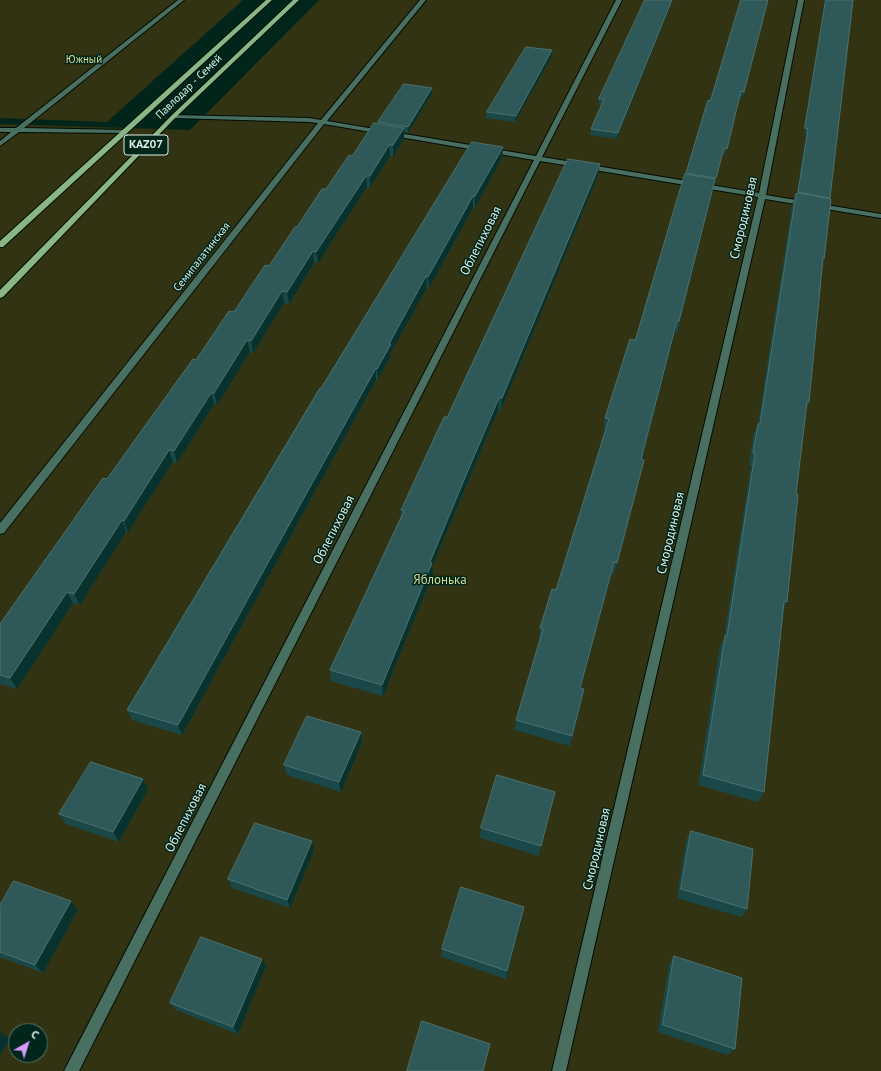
<!DOCTYPE html>
<meta charset="utf-8">
<style>
body{margin:0}
#map{position:relative;width:881px;height:1071px;overflow:hidden;background:#00251a;font-family:"PT Sans",sans-serif}
canvas{display:block}
.north{position:absolute;left:8px;top:1023px;width:40px;height:40px;box-sizing:border-box;background:#00251a;border:1px solid #57756c;border-radius:50%;rotate:39deg;font-size:11px;font-weight:700;line-height:16px;text-align:center;color:#daeee6}
.north::after{content:'';display:block;margin:auto;width:14px;height:18px;background:#d69bf9;clip-path:polygon(50% 0,100% 100%,50% 72%,0 100%)}
</style>
<div id="map">
<canvas width="881" height="1071"></canvas>
<div class="north">С</div>
</div>
<script>
const c = document.querySelector('canvas').getContext('2d');
c.lineJoin = 'round';
function fillPath(path, color) { c.fillStyle = color; c.fill(path, 'evenodd'); }
function stroke(path, color, width, dash) { c.strokeStyle = color; c.lineWidth = width; c.lineCap = dash ? 'butt' : 'round'; c.setLineDash(dash || []); c.stroke(path); }
function write(font, color, halo, rows, align = 'center') {
  c.font = font + ' "PT Sans",sans-serif'; c.lineWidth = 3; c.setLineDash([]); c.textBaseline = 'middle'; c.strokeStyle = halo; c.fillStyle = color; for (const [text, x, y, turn = 0] of rows) {
    c.save(); c.translate(x, y); c.rotate((+turn || 0) * Math.PI / 180); c.textAlign = isNaN(turn) ? turn : align; if (halo) c.strokeText(text, 0, 0); c.fillText(text, 0, 0); c.restore();
  }
}
const green = new Path2D(`
 M0,0H243L107,122L0,118Z
 M319,0H881V1071H0V124L190,130ZM16,1031H40V1055H16Z`);
const minor = new Path2D(`
 M178,0H184L24,128L124,130L127,132L126,133L19,132L0,146V141L11,132H0V128H16Z
 M420,0H426L327,121L536,156L616,0H622L542,157L759,193L798,0H804L766,195L881,214V218L765,199L566,1071H552L758,197L540,161L79,1071H64L534,160L324,124L4,533L0,534V523L318,123L309,122L174,118L172,117V115L309,118L321,120Z`);
const trunk = new Path2D(`
 M266,0H272L3,247H0V241Z
 M293,0H299L176,117L3,297L0,298V290L172,115Z`);
const wall = new Path2D(`
 M645,0L617,139L590,135L591,129L602,105L599,104V99Z
 M768,0L743,97H740L725,155L722,154L714,184L677,333H675L642,459L633,503L614,575L611,574L581,688L582,700L570,746L515,730L516,720L540,640H539L540,628L556,590L579,516L605,430H603L605,418L635,340L708,100L710,101Z
 M825,0H853L830,198L824,259L822,265L809,402L806,411L796,494L787,602L784,608L764,792L758,802L698,785L720,647L724,638L751,466L749,465L753,436L758,424L792,206L796,194H797L806,135L804,134Z
 M552,50V56L515,122L486,118L487,112Z
 M432,88V93L408,133L404,132V139L393,157L390,156L370,187H367L318,263H314L289,304L284,303L253,353L250,352L217,405L214,404L177,463L173,462L128,532H126L80,605L73,603L17,689L0,684V624L196,360L234,312L326,189L378,124V122Z
 M503,147L502,158L475,208H473L429,288H427L391,352V356L378,380H376L182,735L132,720L127,710L321,388Z
 M598,175L501,410H498L466,487L432,567L433,574L383,696L331,681L330,670L401,516V510L447,417Z
 M361,732L362,742L341,792L287,775L284,765Z
 M143,779L148,789L119,842L66,824L59,814Z
 M555,792L539,856L480,838L481,828Z
 M691,831L747,909L741,917L677,898L686,840Z
 M314,851L290,908L232,888L228,879Z
 M0,905L78,910L43,973L0,957Z
 M523,915L506,979L442,957V949Z
 M674,956L735,1049L728,1055L658,1032L669,964Z
 M262,959L266,966L238,1034L176,1010L170,1003Z`);
const shadedWall = new Path2D(`
 M672,0H673L617,139L618,133Z
 M552,50V56L515,122L516,116Z
 M432,88V93L408,133V127Z
 M404,128V139L393,157V145Z
 M389,145L390,156L370,187V176Z
 M503,147L502,158L475,208V196Z
 M600,164L598,175L501,410L502,398Z
 M366,176L367,187L318,263L316,252Z
 M473,196V208L429,288L428,277Z
 M313,251L314,263L289,304L287,292Z
 M426,276L427,288L391,352V356L378,380L377,369L389,344Z
 M282,291L284,303L253,353L251,341Z
 M677,321L675,333L638,471L641,459Z
 M247,340L250,352L217,405L214,393Z
 M376,368V380L182,735L178,725Z
 M211,393L214,404L177,463L174,451Z
 M499,398L498,410L432,567L433,574L383,696L382,685L430,562Z
 M169,450L173,462L128,532L124,521Z
 M644,460L633,503L614,575L617,563Z
 M122,520L126,532L80,605L74,594Z
 M614,562L611,574L578,698L580,688Z
 M67,592L73,603L17,689L10,678Z
 M584,689L582,700L570,746L572,736Z
 M361,732L362,742L341,792L339,782Z
 M143,779L148,789L119,842L113,832Z
 M555,792L553,802L539,856L541,846Z
 M312,841L314,851L290,908L287,900Z
 M71,901L78,910L43,973L35,965Z
 M524,907L523,915L506,979L507,971Z
 M262,959L266,966L238,1034L233,1027Z
 M0,1032L10,1039L0,1056Z`);
const building = new Path2D(`
 M645,0H672L618,133L591,129L604,99H599Z
 M741,0H768L744,92L741,91L727,149L724,148L716,178L686,173L708,100L710,101Z
 M826,0H853L830,198L798,192L808,129L805,128Z
 M526,47L552,50L516,116L487,112Z
 M404,84L432,88L408,127L378,122Z
 M374,123L404,128L393,145H389L370,176H366L316,252L313,251L287,292L282,291L251,341L247,340L214,393H211L174,451L169,450L124,521L122,520L74,594L67,592L10,678L0,675V624L103,478L107,479L193,359L196,360L229,311L234,312L265,265L269,266L295,227H297L322,189H326L349,155L352,156Z
 M472,142L503,147L475,196H473L428,277L426,276L389,344H391L377,369L376,368L178,725L127,710L320,388H321Z
 M568,159L600,164L502,398H499L466,475L430,562L432,563L382,685L330,670L404,511L401,510L444,417H447Z
 M685,174L715,179L679,321H677L641,459L644,460L636,491L617,563L614,562L580,688L584,689L572,736L516,720L543,629L540,628L552,589L556,590L579,516L609,419L605,418L630,339L635,340Z
 M799,193L831,199L824,259L823,258L809,402H807L796,494L798,495L787,602L784,601L764,792L703,775L725,636H727L755,453H753L758,424H760L796,194Z
 M307,716L361,732L339,782L284,765Z
 M91,762L143,779L113,832L59,814Z
 M497,775L555,792L541,846L481,828Z
 M255,823L312,841L287,900L228,879Z
 M691,831L753,849L747,909L681,889Z
 M14,881L71,901L35,965L0,952V905Z
 M461,887L524,907L507,971L442,949Z
 M201,937L262,959L233,1027L170,1003Z
 M674,956L742,978L735,1049L663,1025Z
 M422,1021L490,1044L483,1071H407Z`);
const farParknames = [
 ["Южный",84,60]
];
const farStreetnames = [
 ["Павлодар - Семей",189,87,-44],
 ["Семипалатинская",202,257,-52]
];
const shields = [
 [146,145,44]
];
const shieldNames = [
 ["KAZ07",146,145]
];
const streetNames = [
 ["Смородиновая",744,218,-77],
 ["Облепиховая",481,241,-63],
 ["Облепиховая",334,530,-63],
 ["Смородиновая",671,533,-77],
 ["Облепиховая",186,818,-63],
 ["Смородиновая",597,849,-77]
];
const parkNames = [
 ["Яблонька",440,580]
];
fillPath(green, '#323312');
stroke(minor, '#000c06', 2);
stroke(trunk, '#000c06', 2);
fillPath(minor, '#496f61');
fillPath(trunk, '#8ab686');
fillPath(wall, '#1a4848');
fillPath(shadedWall, '#07322e');
fillPath(building, '#2f5959');
stroke(building, '#4a716f', 1);
write('11px', '#d5da91', '#00251a', farParknames);
write('11px', '#daeee6', '#00251a', farStreetnames);
for (const [x, y, w] of shields) { const box = new Path2D(); box.roundRect(x - w / 2, y - 10, w, 20, 3); c.fillStyle = '#00251a'; c.fill(box); stroke(box, '#daeee6', 1); }
write('bold 12px', '#daeee6', null, shieldNames);
write('13px', '#daeee6', '#00251a', streetNames);
write('13px', '#d5da91', '#00251a', parkNames);
</script>
